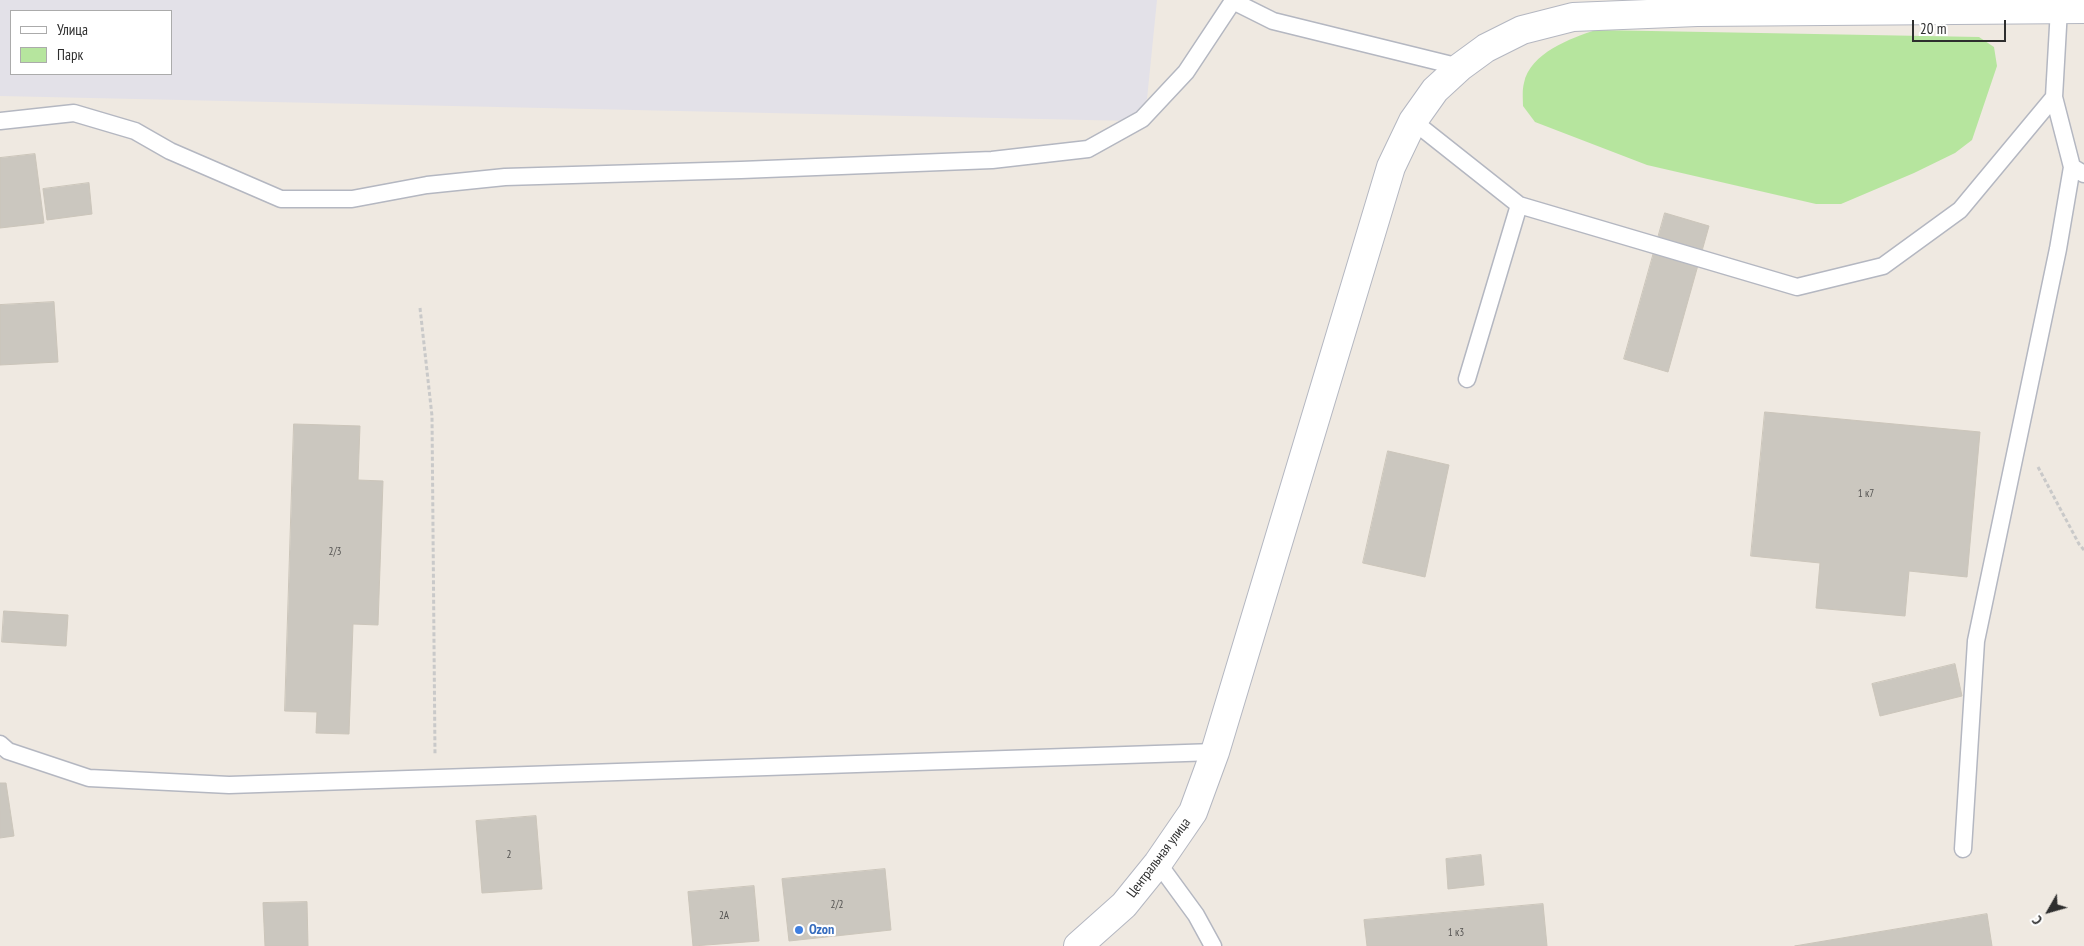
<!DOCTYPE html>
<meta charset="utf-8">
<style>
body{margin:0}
#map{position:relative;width:2084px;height:946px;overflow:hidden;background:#efe9e1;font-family:"PT Sans Narrow",sans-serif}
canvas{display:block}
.legend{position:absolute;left:10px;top:10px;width:162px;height:65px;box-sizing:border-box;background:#fff;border:1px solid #ababab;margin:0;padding:6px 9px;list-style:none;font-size:15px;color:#2e2e2e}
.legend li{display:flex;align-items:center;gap:10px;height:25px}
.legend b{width:25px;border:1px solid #ababab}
.north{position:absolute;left:2024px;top:886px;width:50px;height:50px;-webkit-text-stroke:4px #fff;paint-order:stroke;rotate:232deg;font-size:14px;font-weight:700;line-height:20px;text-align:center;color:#2e2e2e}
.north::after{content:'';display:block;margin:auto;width:18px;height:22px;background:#2e2e2e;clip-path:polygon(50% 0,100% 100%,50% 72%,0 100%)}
.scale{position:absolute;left:1912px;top:20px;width:94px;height:22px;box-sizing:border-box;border:2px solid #2e2e2e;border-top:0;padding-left:6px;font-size:15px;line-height:18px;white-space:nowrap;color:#2e2e2e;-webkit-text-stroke:4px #fff;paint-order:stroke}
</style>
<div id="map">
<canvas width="2084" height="946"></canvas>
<ul class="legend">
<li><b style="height:6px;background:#fff"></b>Улица</li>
<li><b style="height:14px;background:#b6e59e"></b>Парк</li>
</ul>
<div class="north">С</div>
<div class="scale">20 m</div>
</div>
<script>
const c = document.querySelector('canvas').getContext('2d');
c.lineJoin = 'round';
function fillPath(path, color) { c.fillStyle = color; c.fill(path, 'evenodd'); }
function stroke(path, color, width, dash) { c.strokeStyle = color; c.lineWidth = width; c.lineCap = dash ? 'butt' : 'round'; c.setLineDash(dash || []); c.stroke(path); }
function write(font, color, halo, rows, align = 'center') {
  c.font = font + ' "PT Sans Narrow",sans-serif'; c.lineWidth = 4.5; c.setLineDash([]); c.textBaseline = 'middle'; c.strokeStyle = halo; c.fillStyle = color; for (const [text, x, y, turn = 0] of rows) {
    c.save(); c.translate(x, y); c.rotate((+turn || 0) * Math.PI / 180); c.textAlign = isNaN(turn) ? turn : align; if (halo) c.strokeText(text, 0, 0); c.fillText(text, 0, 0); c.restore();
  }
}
const industrial = new Path2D(`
 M0,0H1157L1147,99L1132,121L0,96ZM11,11H171V74H11Z`);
const green = new Path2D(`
 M1596,30L1979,37L1994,47L1997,66L1972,140L1955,153L1914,173L1841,204H1816L1647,165L1535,122L1523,106C1523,98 1522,90 1524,83C1530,53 1571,38 1596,30Z`);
const building = new Path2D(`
 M35,154L44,223L0,228V158Z
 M89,183L92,214L47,220L43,189Z
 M1665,213L1709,226L1668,372L1624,359Z
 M54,302L58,362L0,365V305Z
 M1765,412L1980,432L1967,577L1909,571L1905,616L1816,608L1820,563L1751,556Z
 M294,424L360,426L358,480L383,481L378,625L353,624L349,734L316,733L317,712L285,711Z
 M1388,451L1449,465L1425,577L1363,563Z
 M4,611L68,615L66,646L2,642Z
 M1955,664L1962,696L1880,716L1872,684Z
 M0,783H6L14,836L0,838Z
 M536,816L542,889L482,893L476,821Z
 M1481,855L1484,885L1448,889L1446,859Z
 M885,869L891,930L789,941L782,879Z
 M754,886L759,941L693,946L688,892Z
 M307,902L308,946H265L263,903Z
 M1543,904L1547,946H1367L1364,920Z
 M1987,914L1992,946H1795Z`);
const path = new Path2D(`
 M420,308L432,416L435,755
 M2038,467L2079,544L2084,550`);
const service = new Path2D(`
 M2059,9L2054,97L2072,167L2084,174
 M0,121L74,113L135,131L170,151L281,199H352L427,185L505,177L741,170L992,160L1088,149L1142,119L1186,72L1233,1L1273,21L1460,67
 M1413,121L1519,205L1797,287L1883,266L1960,210L2054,97
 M1467,379L1519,205
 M0,744L8,751L89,778L229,785L1215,752
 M1963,849L1976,641L2058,249L2072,167
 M1158,863L1196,915L1213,946`);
const minor = new Path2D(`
 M1078,946L1124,905L1158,863L1193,812L1215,752L1391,167L1413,121L1435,90L1460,67L1486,48L1522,30L1573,17L1697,12L2084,9`);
const markers = [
 [799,930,5,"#3f7fe0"]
];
const numberNames = [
 ["1 к7",1866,494],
 ["2/3",335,552],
 ["2",509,855],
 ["2/2",837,905],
 ["2А",724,916],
 ["1 к3",1456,933]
];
const streetNames = [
 ["Центральная улица",1159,858,-53]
];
const shopNames = [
 ["Ozon",809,930]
];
fillPath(industrial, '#e3e1e8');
fillPath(green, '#b6e59e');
fillPath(building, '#cbc7bf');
stroke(building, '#cbc5ba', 1);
stroke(service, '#b4b7c1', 19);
stroke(minor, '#b4b7c1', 30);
stroke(path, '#c9c9c9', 3, [4, 2.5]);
stroke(service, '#fff', 16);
stroke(minor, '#fff', 28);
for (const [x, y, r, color] of markers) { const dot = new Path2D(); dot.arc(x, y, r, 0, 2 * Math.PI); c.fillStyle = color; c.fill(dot); stroke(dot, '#fff', 2); }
write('11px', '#555452', null, numberNames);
write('14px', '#2e2e2e', '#fff', streetNames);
write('bold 14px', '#366cbe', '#fff', shopNames, 'left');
</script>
